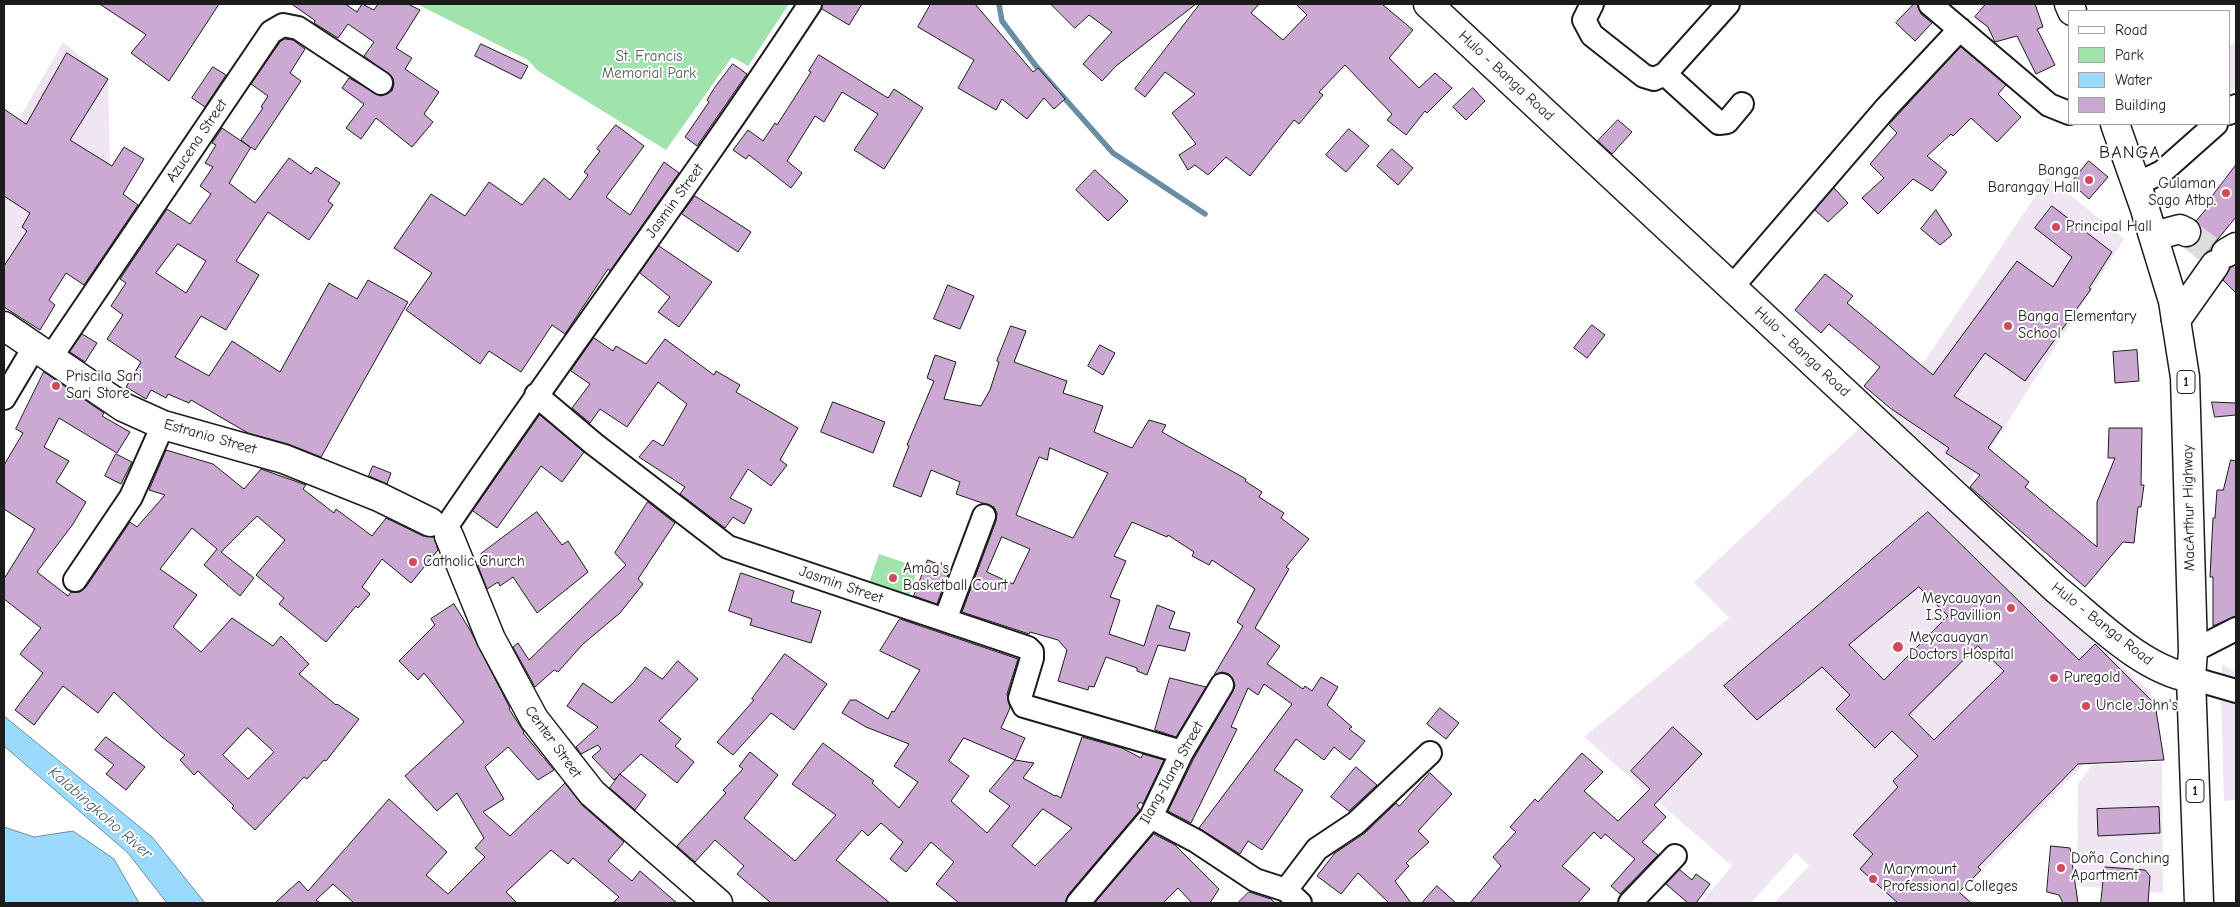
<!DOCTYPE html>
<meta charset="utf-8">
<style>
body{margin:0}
#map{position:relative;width:2240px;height:907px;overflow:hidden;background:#fff;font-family:"Comic Neue",sans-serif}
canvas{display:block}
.frame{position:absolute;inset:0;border:5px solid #1c1c1c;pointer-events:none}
.legend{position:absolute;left:2068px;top:10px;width:162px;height:115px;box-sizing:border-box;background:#fff;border:1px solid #a4a4a4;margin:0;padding:6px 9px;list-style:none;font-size:15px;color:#1c1c1c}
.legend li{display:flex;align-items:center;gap:10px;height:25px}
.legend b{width:25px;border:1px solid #a4a4a4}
</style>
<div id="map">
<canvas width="2240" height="907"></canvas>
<div class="frame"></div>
<ul class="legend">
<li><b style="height:6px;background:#fff"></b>Road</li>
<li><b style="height:14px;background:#a1e3ad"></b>Park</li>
<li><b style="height:14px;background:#9cdafd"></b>Water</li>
<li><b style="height:14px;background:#cca9d3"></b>Building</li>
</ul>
</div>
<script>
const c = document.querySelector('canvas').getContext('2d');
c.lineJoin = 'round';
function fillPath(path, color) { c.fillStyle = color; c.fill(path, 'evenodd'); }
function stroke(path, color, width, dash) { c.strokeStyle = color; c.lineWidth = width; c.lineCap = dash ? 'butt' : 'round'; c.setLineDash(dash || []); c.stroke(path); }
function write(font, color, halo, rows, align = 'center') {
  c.font = font + ' "Comic Neue",sans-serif'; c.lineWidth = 4; c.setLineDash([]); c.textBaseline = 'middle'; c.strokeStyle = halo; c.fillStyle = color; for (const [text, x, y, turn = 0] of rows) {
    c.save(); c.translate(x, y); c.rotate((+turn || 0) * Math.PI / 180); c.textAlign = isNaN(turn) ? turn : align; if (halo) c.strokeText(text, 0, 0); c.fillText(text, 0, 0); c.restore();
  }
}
const built = new Path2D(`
 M2236,40V87L2229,94V47Z
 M63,42L108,79L110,165L16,315L4,309V145Z
 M2048,177L2124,239L1968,484L1890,413Z
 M1861,427L2152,693L1961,892L1977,903H1774L1809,866L1796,853L1751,903H1701L1732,866L1584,737L1729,618L1694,582Z
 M2222,664L2236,673V800L2224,801L2221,696Z
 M2162,762L2163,893L2077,886L2078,784L2092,765Z`);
const green = new Path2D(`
 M417,4H789L748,66L732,57L666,150L538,71L528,60Z
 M879,554L918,567L907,604L867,589Z`);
const water = new Path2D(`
 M4,716L152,837L205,903H167L128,853L4,746Z
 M4,827L34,837L73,831L114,859L139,903H4Z`);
const stream = new Path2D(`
 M999,4L1002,21L1036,66L1113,153L1205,214`);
const building = new Path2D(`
 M100,4H219L169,81L131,53L146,35Z
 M292,4H345L357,12L362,4L374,10L378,4H408L420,10L396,48L412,58L405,69L439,92L424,114L433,122L412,147L376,118L361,139L346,128L364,104L342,88L349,78L381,96L392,91L394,84L393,78L364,56L374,42L348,24L338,38L314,23L315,21Z
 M823,4H862L849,25L822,9Z
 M931,4H975L1033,72L1038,68L1065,99L1054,109L1044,98L1027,119L1002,99L996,110L958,88L974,60L918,27Z
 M1051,4H1196L1116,66L1102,81L1083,64L1112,32L1089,15L1075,28Z
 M1200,4H1259L1251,13L1283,40L1307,15L1296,4H1382L1413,30L1389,58L1419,88L1435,73L1452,88L1427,113L1425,111L1406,135L1387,120L1392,114L1345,65L1319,92L1323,95L1299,124L1294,120L1250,176L1226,157L1208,175L1195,165L1188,170L1179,155L1196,144L1172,113L1195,94L1165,72L1145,97L1135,89Z
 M1914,4H1917L1921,14L1932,23L1915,41L1896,23Z
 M1986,4H2035L2043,27L2037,29L2055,65L2036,74L2017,36L1995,42L1988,27L1975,17Z
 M285,39L293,40L305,49L290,73L301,81L255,150L251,147L229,183L255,203L289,158L311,174L316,167L340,183L328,201L333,205L309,240L268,212L236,261L259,275L226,330L201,316L175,357L209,376L232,341L280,372L329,283L357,299L368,280L408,302L321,457L288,444L248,433L191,400L189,403L168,394L166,398L151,390L146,399L126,387L141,362L107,339L123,315L111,306L126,283L120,279L167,209L190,224L211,194L200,186L213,167L205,163L216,145L212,143L222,128L250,147L241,140L263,108L261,107L268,96L251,84L280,42ZM178,244L206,261L186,293L156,273Z
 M481,44L528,66L521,79L475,56Z
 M1961,47L2006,85L1998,94L2021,117L1997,142L1971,118L1953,136L1951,134L1927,156L1947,172L1932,191L1913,179L1878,214L1862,198L1884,178L1870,164L1897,133L1889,125Z
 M67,53L108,79L70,140L112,166L124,147L144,159L123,194L138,205L84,285L66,273L49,300L55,305L40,330L4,307V266L27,231L22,227L30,213L4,196V109L26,124Z
 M819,55L888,98L894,89L923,108L884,169L854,150L878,114L842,92L824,122L815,116L787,161L802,173L791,188L749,155L746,159L733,150L748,130L763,141L775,123L777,125L811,72L809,71Z
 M733,64L747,74L697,146L685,137L709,102L707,100L715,87Z
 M213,67L226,75L205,107L192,98Z
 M1473,88L1485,101L1466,120L1453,107Z
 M1618,120L1632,132L1612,154L1598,141Z
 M616,125L644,146L606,197L630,215L664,162L679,173L610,271L608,269L565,334L552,325L521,372L489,351L480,364L406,310L432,273L394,248L431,194L465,216L489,182L522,205L544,178L570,200L588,175L584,172L600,151L597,149Z
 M1349,129L1369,146L1346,172L1326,155Z
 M1392,149L1413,168L1398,185L1377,166Z
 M2089,161L2108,177L2089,199L2071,183Z
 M2236,165V217L2213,245L2211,250L2203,255L2193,246L2200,239L2202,232L2196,221L2207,208L2205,206Z
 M1095,170L1128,201L1108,221L1076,190Z
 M1834,188L1848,203L1828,222L1815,210Z
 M695,196L751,232L738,252L682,214Z
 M2052,206L2112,252L2089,288L2091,289L2025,381L1985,353L1954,396L2002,427L1988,448L2029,482L2025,487L2097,547V502L2115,458H2108L2109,428H2142L2141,485H2144L2141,507H2138L2134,543L2123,542L2085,587L1970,487L1980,475L1946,453L1949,448L1890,408L1864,386L1880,367L1829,324L1821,333L1795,310L1825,274L1853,296L1847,303L1933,375L2017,261L2053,287L2072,257L2035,228Z
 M1936,210L1952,235L1940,245L1921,229Z
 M659,246L712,282L679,327L658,312L670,297L640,273Z
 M2236,265V293L2223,280L2230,268Z
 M948,285L974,296L960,329L934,319Z
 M1592,325L1605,335L1587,358L1574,348Z
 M1011,326L1026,331L1014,362L1067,381L1063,393L1103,406L1094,432L1132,448L1149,420L1166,425L1162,432L1246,479L1245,481L1262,492L1259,497L1284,513L1281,518L1309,539L1286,567L1289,569L1255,628L1280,646L1267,664L1303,689L1305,686L1312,691L1321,677L1338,687L1327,705L1352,727L1349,729L1365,741L1350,760L1334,747L1324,760L1296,739L1274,770L1303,790L1262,850L1248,841L1240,854L1199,828L1292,704L1264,684L1258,695L1248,688L1231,727L1237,729L1191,823L1168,811L1194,758L1233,691L1235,685L1229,674L1222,672L1214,675L1243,626L1237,622L1255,589L1212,560L1209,565L1192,556L1194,552L1168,535L1167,537L1132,522L1114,556L1126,561L1110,597L1120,600L1109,634L1144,646L1157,605L1175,612L1169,628L1190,633L1185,651L1158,645L1147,675L1137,671V668L1106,657L1094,687L1089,686L1088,690L1058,681L1067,650L1058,640L1030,632L1029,634L962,612L996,521L997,513L994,507L956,494L960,482L931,470L921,497L893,486L909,446L907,445L934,381L927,378L935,355L956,362L944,399L981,406L990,390L999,362L997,361ZM1050,448L1108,473L1073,538L1016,515L1039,457L1047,460ZM1002,537L1030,549L1013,584L987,572Z
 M82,334L97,343L85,362L70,352Z
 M594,338L613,351L616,346L646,364L665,339L714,375L716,371L740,385L736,392L798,428L780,460L787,465L771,486L748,469L730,498L752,509L744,524L733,517L725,528L680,494L685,487L639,457L653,440L663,446L687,404L658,382L627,427L600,409L590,423L572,408L590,384L571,371Z
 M1100,345L1115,353L1103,375L1088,366Z
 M2137,350L2139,381L2115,383L2113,352Z
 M44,372L104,413L102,416L130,432L117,453L59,418L44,447L69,461L56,482L86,502L73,524L37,572L68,596L71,592H80L86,587L130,522L137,527L165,495L149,490L166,450L213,464L244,489L261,469L306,485L303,489L334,513L336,509L372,536L386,518L423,536L434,537L438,550L411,583L382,559L362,587L370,594L358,608L356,606L326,642L279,604L284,598L256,575L285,540L257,516L221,552L254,578L240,596L204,565L217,549L192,528L160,569L197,595L173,627L201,652L232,618L273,646L281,636L309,664L299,674L336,705L337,704L359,719L326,761L324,760L307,779L304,777L255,830L232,808L234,806L198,771L194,775L180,760L185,755L162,737L114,692L98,713L63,686L34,725L15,710L43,673L20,654L41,628L4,599V579L35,529L4,509V465L23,433L16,429ZM248,728L274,752L248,779L223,755Z
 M833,402L885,422L873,453L821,432Z
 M2212,402L2236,403V415L2215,417Z
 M540,415L584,452L562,482L541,466L497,528L473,511Z
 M116,454L132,462L121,484L105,476Z
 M2231,460L2236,461V616L2213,626V577H2210L2213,518H2215L2217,490H2223Z
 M373,466L391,473L387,484L369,476Z
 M648,502L675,523L638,579L643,584L620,613L583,644L558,672L554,670L535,687L513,647L518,643L529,660L626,565L615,553Z
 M537,512L562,545L568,541L588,572L537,613L513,577L500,586L498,582L487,589L478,566L485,562L481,554Z
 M1928,512L2079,660L2095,644L2155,704L2164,760L2078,764L1978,867L1981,870L1959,892L1971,903H1898L1860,869L1873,854L1853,835L1898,787L1893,781L1918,756L1892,731L1875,748L1836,709L1850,695L1822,667L1757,720L1724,686ZM1919,587L1948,616L1884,680L1849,645ZM1978,646L2004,671L1934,740L1909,715Z
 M928,560L950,569L937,604L914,596Z
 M741,573L794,591L791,602L821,611L811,643L750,625L752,619L729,611Z
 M454,604L470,630L510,708L509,709L524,732L523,733L554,770L538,780L508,747L485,767L504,799L483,812L510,836L565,783L582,805L624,842L608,861L632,881L640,871L677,903H613L619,897L573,858L568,864L551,850L506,892L517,903H354L333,884L316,900L320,903H275L299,881L308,891L389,799L447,852L426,875L448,894L485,857L475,848L484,838L457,793L437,811L405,776L464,722L424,673L418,680L399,661L435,625L431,619Z
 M900,619L1018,659L1007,694L1010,708L1001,728L1025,738L1015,760L1034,763L1023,778L1055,796L1056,795L1061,798L1082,737L1122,748L1141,758L1143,754L1164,760L1143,804L1140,802L1137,806L1140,810L1068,895L1065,903H959L936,884L954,862L931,842L906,872L890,859L903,842L881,823L868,836L862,830L836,860L890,903H771L737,874L744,866L715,840L695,862L677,846L726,793L723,790L743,769L739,766L750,752L778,775L744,818L795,861L836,815L792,784L823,743L874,781L872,783L899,808L918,782L894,766L909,744L866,727L842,713L850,700H856L888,719L892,711L894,712L920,670L880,651ZM964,738L1015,760L989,791L1010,806L987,833L951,801L969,776L949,761ZM1043,809L1072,828L1035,866L1012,846Z
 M785,654L827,684L794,730L771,713L733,755L717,742L754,700L752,699Z
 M678,661L698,679L659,721L681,739L675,746L694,762L677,783L641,754L614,780L592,757L601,749L598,745L581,754L576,747L598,727L567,706L583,683L612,703L634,682L645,667L662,679Z
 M1170,678L1206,687L1176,737L1155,730Z
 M1440,708L1459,723L1446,739L1427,724Z
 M1673,727L1702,754L1654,805L1666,817L1642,842L1658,855L1620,894L1611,886L1635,859L1605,834L1601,839L1594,832L1562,866L1590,889L1578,903H1470L1501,866L1493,857L1516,832L1510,827L1535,799L1538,802L1582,753L1603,772L1584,791L1618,821L1650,789L1631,771Z
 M106,737L145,767L126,790L106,774L114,765L95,750Z
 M1356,767L1377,785L1349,811L1331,797Z
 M1430,773L1452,794L1418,831L1429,842L1406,863L1409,866L1395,881L1411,903H1389L1358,873L1341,894L1317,876L1335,853L1365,833L1396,803L1399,806Z
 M620,774L646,795L635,810L610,788Z
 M2159,807L2160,833L2098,836L2097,809Z
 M1154,834L1175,845L1219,889L1210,903H1192L1178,888L1163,903H1095Z
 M2051,846L2070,848L2078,903H2063L2059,895L2047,892Z
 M2105,867L2145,870L2150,876L2148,903H2101Z
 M1680,870L1692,880L1696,874L1710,884L1696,903H1688L1666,884Z
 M1437,886L1456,903H1422Z
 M1249,892L1271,899L1275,903H1238Z`);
const tertiaryTunnel = new Path2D(`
 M2186,232L2220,258`);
const minor = new Path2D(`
 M1592,4L1584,20L1592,35L1644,76L1654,79L1665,74L1719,123L1727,122L1742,104
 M1930,4L2049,105L2069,113
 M1665,74L1728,4
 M2229,113L2236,106
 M2137,184L2162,172L2216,124
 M1732,287L1886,108L1960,29
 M51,357L271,32L283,25L298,28L381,83
 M536,395L594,444L728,547L1028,648L1032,652V658L1020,698L1024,706L1182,752
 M4,398L35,346
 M451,520C569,346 695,179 810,4
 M75,580L131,497L163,425
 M945,620L984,516
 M2193,651L2236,629
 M2191,678L2236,691
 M1151,817L1196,841L1255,880L1286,890L1300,903
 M1286,890L1317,849L1356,823L1430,753
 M1078,903L1151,817L1182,752L1222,685
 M1630,903L1675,856`);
const tertiary = new Path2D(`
 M2154,236L2180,229L2186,232
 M2226,253L2236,247
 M2176,320L2215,265
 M4,326L123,407L163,425L284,459L379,497L430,522
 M449,536L491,639L534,719L592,793L718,903`);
const secondary = new Path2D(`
 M1428,4L2057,590C2097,622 2141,669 2191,678`);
const trunk = new Path2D(`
 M2069,4L2072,11
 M2115,124L2144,206L2173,301L2185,377L2193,651L2191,678L2199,903`);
const markers = [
 [2089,180,5,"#d1495b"],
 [2226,193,5,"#d1495b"],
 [2056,227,5,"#d1495b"],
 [2008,326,5,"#d1495b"],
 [56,386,5,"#d1495b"],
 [413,562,5,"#d1495b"],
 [893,578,5,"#d1495b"],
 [2011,608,5,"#d1495b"],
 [1898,647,6,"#d1495b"],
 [2054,678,5,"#d1495b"],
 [2086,706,5,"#d1495b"],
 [2061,868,5,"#d1495b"],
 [1873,879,5,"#d1495b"]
];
const shields = [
 [2186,382,18],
 [2195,791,18]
];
const shieldNames = [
 ["1",2186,382],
 ["1",2195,791]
];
const parkNames = [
 ["St. Francis",649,57],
 ["Memorial Park",649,74]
];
const streetNames = [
 ["Hulo - Banga Road",1506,76,43],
 ["Azucena Street",197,141,-56],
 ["Jasmin Street",675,201,-54],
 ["Hulo - Banga Road",1802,352,43],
 ["Estranio Street",210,437,16],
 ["MacArthur Highway",2189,508,-91],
 ["Jasmin Street",841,585,19],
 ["Hulo - Banga Road",2102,624,38],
 ["Center Street",553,742,54],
 ["Ilang-Ilang Street",1172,773,-61]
];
const poiNames = [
 ["Banga",2079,171,"right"],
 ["Barangay Hall",2079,188,"right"],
 ["Gulaman",2216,184,"right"],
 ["Sago Atbp.",2216,201,"right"],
 ["Principal Hall",2066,227],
 ["Banga Elementary",2018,317],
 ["School",2018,334],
 ["Priscila Sari",66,377],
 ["Sari Store",66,394],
 ["Catholic Church",423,562],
 ["Amag's",903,569],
 ["Basketball Court",903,586],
 ["Meycauayan",2001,599,"right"],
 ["I.S. Pavillion",2001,616,"right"],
 ["Meycauayan",1909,638],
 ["Doctors Hospital",1909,655],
 ["Puregold",2064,678],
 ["Uncle John's",2096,706],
 ["Doña Conching",2071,859],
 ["Apartment",2071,876],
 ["Marymount",1883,870],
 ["Professional Colleges",1883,887]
];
const waterNames = [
 ["Kalabingkoho River",100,813,41]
];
const quarterNames = [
 ["BANGA",2130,153]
];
fillPath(built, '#f0e5f2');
fillPath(green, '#a1e3ad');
fillPath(water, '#9cdafd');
stroke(water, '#698ea3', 1);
stroke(stream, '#698ea3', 5.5);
fillPath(building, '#cca9d3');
stroke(building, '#1c1c1c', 1);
stroke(tertiaryTunnel, '#ddd', 28, [28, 14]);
stroke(minor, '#1c1c1c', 26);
stroke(tertiary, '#1c1c1c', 31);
stroke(secondary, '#1c1c1c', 31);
stroke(trunk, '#1c1c1c', 31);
stroke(minor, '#fff', 22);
stroke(tertiary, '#fff', 28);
stroke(secondary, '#fff', 28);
stroke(trunk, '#fff', 28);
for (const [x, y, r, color] of markers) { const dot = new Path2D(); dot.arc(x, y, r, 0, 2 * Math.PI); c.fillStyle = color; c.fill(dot); stroke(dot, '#fff', 2); }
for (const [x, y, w] of shields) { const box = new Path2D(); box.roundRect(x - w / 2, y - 11.5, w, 23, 4); c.fillStyle = '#fff'; c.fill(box); stroke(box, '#1c1c1c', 1); }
write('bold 14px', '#1c1c1c', null, shieldNames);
write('15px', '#4b624f', '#fff', parkNames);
write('15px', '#1c1c1c', '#fff', streetNames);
write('15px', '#1c1c1c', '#fff', poiNames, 'left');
write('italic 16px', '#495e6b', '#fff', waterNames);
c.letterSpacing = '1px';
write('18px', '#1c1c1c', '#fff', quarterNames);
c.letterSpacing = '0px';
</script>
